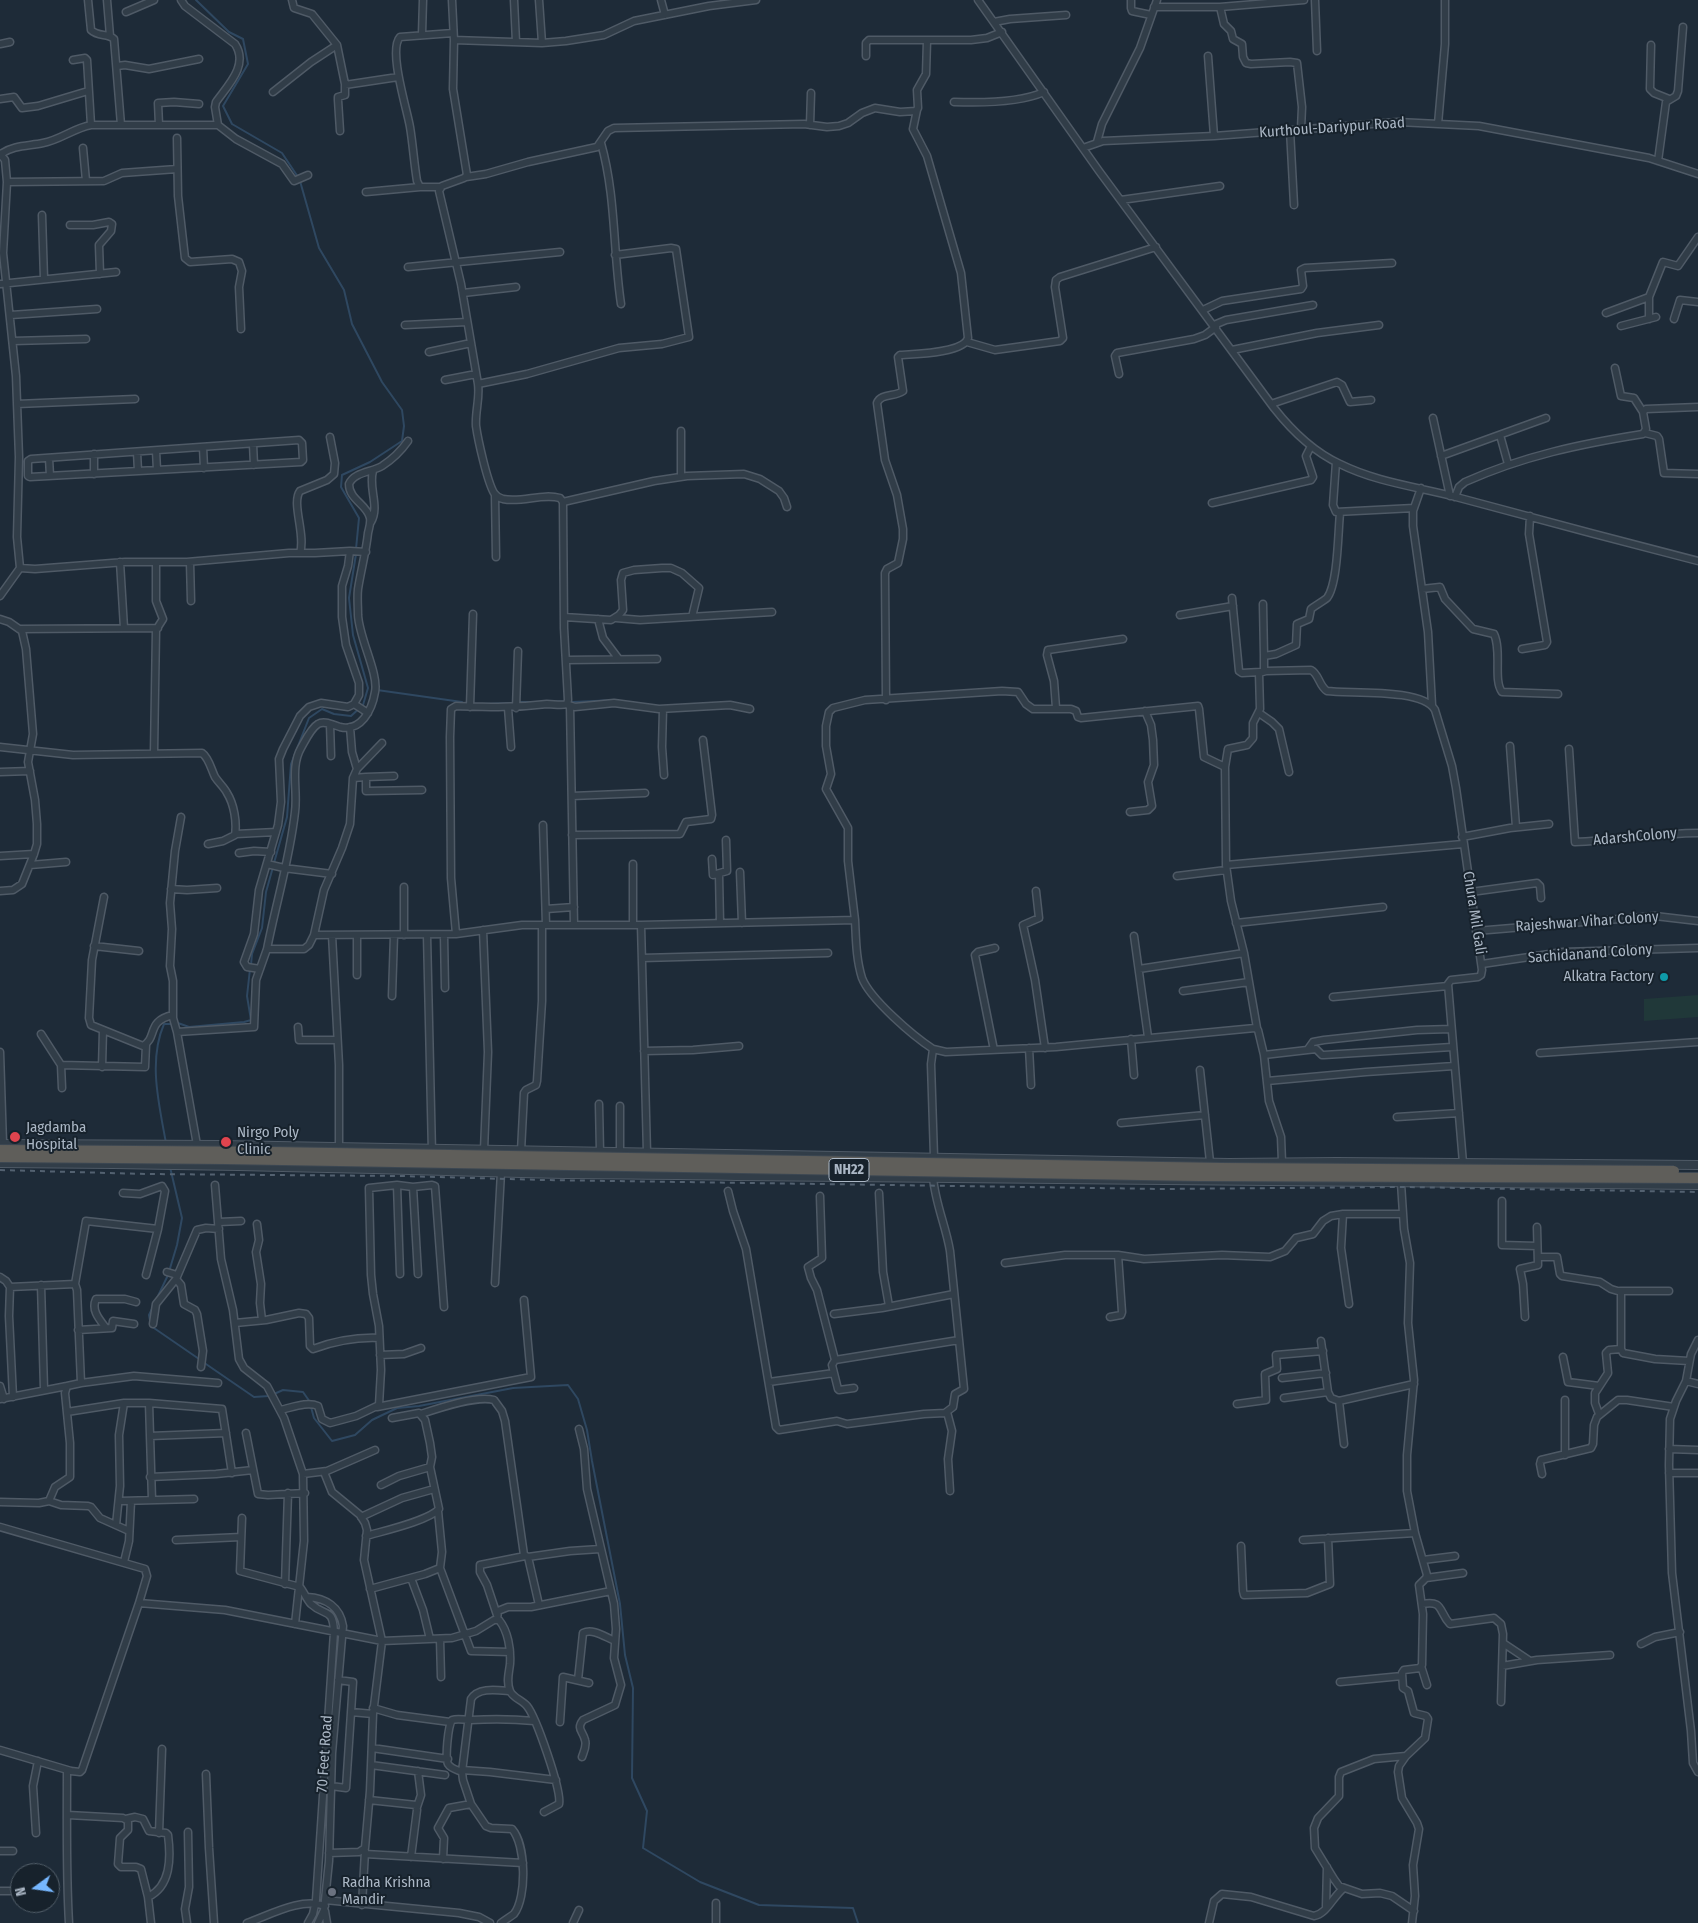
<!DOCTYPE html>
<style>
body{margin:0}
#map{position:relative;width:1698px;height:1923px;overflow:hidden;background:#1e2b38;font-family:"Fira Sans Condensed",sans-serif}
canvas{display:block}
.north{position:absolute;left:10px;top:1863px;width:50px;height:50px;box-sizing:border-box;background:#17222c;border:1px solid #525e69;border-radius:50%;rotate:256deg;font-size:14px;font-weight:700;line-height:20px;text-align:center;color:#abb7c5}
.north::after{content:'';display:block;margin:auto;width:18px;height:22px;background:#76b7ff;clip-path:polygon(50% 0,100% 100%,50% 72%,0 100%)}
</style>
<div id="map">
<canvas width="1698" height="1923"></canvas>
<div class="north">N</div>
</div>
<script>
const c = document.querySelector('canvas').getContext('2d');
c.lineJoin = 'round';
function fillPath(path, color) { c.fillStyle = color; c.fill(path, 'evenodd'); }
function stroke(path, color, width, dash) { c.strokeStyle = color; c.lineWidth = width; c.lineCap = dash ? 'butt' : 'round'; c.setLineDash(dash || []); c.stroke(path); }
function write(font, color, halo, rows, align = 'center') {
  c.font = font + ' "Fira Sans Condensed",sans-serif'; c.lineWidth = 4; c.setLineDash([]); c.textBaseline = 'middle'; c.strokeStyle = halo; c.fillStyle = color; for (const [text, x, y, turn = 0] of rows) {
    c.save(); c.translate(x, y); c.rotate((+turn || 0) * Math.PI / 180); c.textAlign = isNaN(turn) ? turn : align; if (halo) c.strokeText(text, 0, 0); c.fillText(text, 0, 0); c.restore();
  }
}
const green = new Path2D(`
 M1698,995V1017L1644,1021V999Z`);
const stream = new Path2D(`
 M196,0L229,32L243,39L248,64L223,106L232,124L282,153L298,177
 M300,181L319,248L344,290L352,324L382,382L402,410L404,426L402,441L370,462L342,475L341,487L359,518L356,549
 M377,690L462,702
 M551,701L573,702L616,700
 M519,702H542
 M484,704L513,703
 M274,863L287,817L291,764L309,718L322,709L334,714L351,716L363,705L368,688L353,635L349,598L356,554
 M251,965L252,954L262,928L266,892L273,867
 M178,1023L189,1027L244,1022L251,1020L247,996L250,969
 M166,1143C159,1104 148,1061 164,1024H173
 M170,1167L182,1218L177,1245L168,1275L149,1315L151,1326L199,1359
 M203,1362L254,1397L269,1396
 M274,1394L283,1390L303,1392L310,1402
 M311,1407L314,1418L332,1441L355,1435L372,1420L397,1408L419,1406L513,1388L568,1385L578,1399L587,1430L592,1461L620,1604L625,1655L633,1688L632,1778L647,1811L643,1848L700,1882L759,1905L853,1908L858,1923`);
const minor = new Path2D(`
 M88,0L91,30C98,37 108,33 114,39L121,125
 M107,0L110,36
 M181,0L185,6L235,44C249,65 228,85 216,102L215,107L218,125
 M292,0L294,8L312,14L337,45L345,84V95L338,97V100L340,131
 M452,0L454,40L453,89L467,175L464,178L442,186L439,191L461,284L478,384C480,398 475,412 476,426C478,440 487,481 494,493C496,496 499,498 503,499C522,503 542,493 560,498L563,502L564,628L568,700L567,704C561,706 554,704 547,704C514,708 489,707 456,706L451,709L450,737L451,878L456,934
 M514,0L516,42
 M539,0L542,43
 M661,0L665,15
 M978,0L1099,171L1274,408C1292,431 1314,452 1340,464C1376,482 1418,487 1456,497C1537,519 1617,540 1698,561
 M1131,0V8L1132,11L1151,15
 M1315,0L1317,51
 M1154,7H1220L1304,0
 M1220,7L1224,24L1231,31L1233,39L1242,44L1243,57L1246,63L1251,64L1290,62L1297,63L1302,107L1301,129
 M126,12L154,0
 M994,22L1010,19L1066,15
 M422,34L423,0
 M454,40L542,43L566,41L604,35L634,21L709,6L756,0
 M0,44L10,42
 M1651,45L1650,89L1654,93L1669,99
 M866,56V43L869,40H971L987,38L1002,32
 M1208,56L1214,136
 M73,60L85,58L87,60L91,125
 M117,66L125,65L149,69L199,59
 M345,85L398,77
 M273,92L311,62L337,45
 M0,99L14,97L22,108L38,106L88,91
 M954,102C981,103 1019,103 1044,92
 M1438,124L1445,44V0
 M159,125L158,103L174,102L199,104
 M810,125L811,93
 M1290,130L1294,205
 M177,138L178,196L185,258L190,262L232,259L239,262L242,271L239,287L241,329
 M1097,142L1102,124L1140,48L1157,0
 M601,143C616,196 613,251 621,304
 M83,148L86,181
 M1083,148L1103,141L1214,136L1398,122L1479,126L1649,158L1698,174
 M0,154L5,160L7,182L3,253L16,376L19,457L17,537L20,568L0,596
 M1,154C13,145 29,146 43,143C60,140 74,128 91,125H218L236,139L282,164L294,181L308,175
 M1658,161L1666,102L1676,96L1678,91L1683,27
 M466,177L486,174L528,162L597,147L608,131L614,128L804,124L827,127L839,126L848,123L862,113L875,108L900,112L916,111L918,108L917,90L926,74L927,41
 M7,182L104,181L122,173L177,169
 M440,187H420L417,181C414,163 413,145 410,127C407,109 388,50 400,37L453,33
 M366,192L420,187
 M1121,200L1220,186
 M42,215L44,279
 M70,225H93L109,222L112,224L111,231L99,245L100,274
 M408,267L560,252
 M0,284L116,272
 M463,293L516,287
 M1203,310L1222,301L1301,289L1303,286L1301,270L1305,268L1392,263
 M1606,313L1649,297L1663,262L1678,266L1698,237
 M11,315L97,309
 M1649,319V297
 M1674,319L1680,300L1698,302
 M405,325L467,322
 M1214,325L1226,320L1313,305
 M1621,326L1656,317
 M13,341L86,339
 M967,342L995,350L1060,341L1063,338L1055,287L1056,280L1060,277L1156,247
 M1232,350L1317,333L1379,325
 M429,352L471,343
 M1615,368L1621,396L1634,398L1643,412
 M1119,374L1115,356L1117,353L1194,339L1205,335L1216,327
 M445,380L476,374
 M478,384L527,374L619,348L662,344L689,337L676,249L671,248L615,255
 M17,404L135,399
 M1271,404L1337,382L1342,385L1350,402L1371,400
 M1433,418L1450,496
 M1645,433L1657,436L1659,439L1664,473L1698,474
 M1500,435L1508,464
 M299,440L302,443L303,460L301,462L30,477L28,476V461L31,459Z
 M253,444L254,465
 M203,447L204,468
 M156,451L157,470
 M137,452L138,471
 M94,454V474
 M1441,456L1546,418
 M49,458L50,476
 M1336,462L1333,505L1336,512L1414,508
 M681,477V431
 M1421,488L1413,511V526L1428,632L1432,705
 M495,495L496,557
 M1455,497L1459,487L1465,482C1523,456 1580,444 1643,434L1646,429L1643,412L1646,409L1698,407
 M563,502L654,481L687,476L744,474L760,479L779,491L784,498L787,507
 M1212,503L1311,480L1313,477L1306,456L1311,446
 M371,522C380,506 368,488 373,471
 M300,553C306,535 291,503 300,491L327,480L334,474L335,463L330,437
 M120,562L124,628
 M190,562L191,601
 M20,568L35,569L125,562H187L289,553H315L350,551
 M1422,589L1440,587L1445,599L1473,629L1494,634C1502,651 1493,680 1502,692L1558,694
 M1232,598L1239,671L1242,673L1260,672
 M1263,604L1264,656
 M1180,615L1233,606
 M564,617L611,620L619,615L623,610L621,580L623,573L634,570L662,568H671L682,573L699,588L692,617
 M616,618L640,620L772,612
 M0,619L9,622L22,631L26,649L33,734L28,762L35,800L37,824V844L34,854L22,884L13,890L0,891
 M598,619L603,638L618,658
 M19,629L158,628
 M1522,649L1545,645L1547,642L1529,534L1530,516
 M566,660L657,659
 M1264,671V656L1276,654L1296,645L1297,624L1309,619L1311,609C1316,605 1322,602 1327,598C1338,584 1338,532 1340,513
 M886,700L885,573L887,569L898,563L903,539V529L897,495L885,460L877,403C881,393 895,397 903,391L898,357L900,355C915,354 964,353 968,338L961,273L927,156L913,129L917,110
 M354,704L368,713
 M568,705L575,707L614,703L659,709L730,705L750,709
 M570,706L574,925
 M470,707L473,614
 M508,708L511,747
 M516,708L518,651
 M1056,708L1054,681L1047,655L1048,650L1123,639
 M663,709L662,747L664,775
 M1259,713L1272,722L1279,729L1289,772
 M330,724L331,756
 M350,727L352,752L357,769
 M382,743L357,769L353,778L350,824L342,848L324,890L314,935L456,934L522,925H641L855,920C856,939 856,959 862,978C870,999 913,1036 933,1049L931,1064L934,1157
 M1510,746L1516,827
 M0,747L73,755L202,753C209,758 211,769 215,777C219,783 224,787 227,793C234,804 237,822 235,835L223,841L208,844
 M1569,749L1575,842C1616,841 1657,833 1698,833
 M154,753L156,630L163,619L156,601V562
 M0,772L30,771
 M366,777L394,776
 M353,778L366,777V791L422,790
 M572,796L645,793
 M1130,812L1148,810L1152,806L1148,782L1154,765L1153,740L1151,725L1145,711
 M543,825L546,925
 M236,834L276,832
 M572,835L680,834L686,822L711,819L712,815L703,740
 M1462,837L1510,828L1549,824
 M239,853L254,851L271,852
 M0,856L34,854
 M712,859L713,875L727,871L726,840
 M267,864L284,868L332,874
 M30,865L66,862
 M1226,865L1463,844
 M740,872L742,923
 M719,874L720,923
 M1177,876L1226,870
 M171,889L187,890L217,888
 M1036,891L1039,918L1023,925L1035,980L1045,1048
 M1471,892L1537,883L1540,886L1541,898
 M104,897L92,960L89,1018L91,1025L143,1046C158,1037 146,1021 173,1015
 M546,909L574,907
 M855,920L848,861V828L826,789L831,774L826,746V726L829,712L833,708L865,700L1002,691L1018,692L1026,704L1033,709H1071L1076,711L1078,717L1081,718L1198,706L1199,709L1204,757L1225,767
 M1236,923L1383,907
 M633,925V864
 M641,925L647,1153
 M483,930L488,1052L484,1150
 M1476,931L1655,916L1698,921
 M332,935L339,1065V1147
 M404,935V887
 M427,935L432,1153
 M444,935L445,988
 M1134,936L1148,1037
 M94,946L139,951
 M267,949C276,903 290,858 295,812C298,791 290,767 301,748C305,741 311,728 318,724C324,720 333,725 340,727C361,732 372,710 375,692C379,674 359,638 358,615C358,606 357,597 358,589C361,570 366,552 368,533C369,528 371,523 370,518C367,504 349,500 349,484C354,472 372,472 382,466C393,459 401,451 408,441
 M642,958L828,953
 M1482,964L1563,952L1698,948
 M260,969L247,967L244,962L254,934L259,890L278,825L281,802L279,759L283,749L300,716L309,707L321,703L348,707L354,704L359,695V683L346,645L342,617V586L348,566L350,551L366,552
 M1139,969L1244,953
 M357,975V935
 M1183,991L1249,982
 M392,996L394,935
 M1333,997L1448,986
 M298,1027L299,1040H337
 M1257,1028L1244,953L1231,901L1226,865L1225,767L1228,749L1247,745L1253,738V723L1260,709L1259,673L1266,671L1311,670C1319,674 1319,686 1327,691C1350,694 1423,688 1435,710L1452,766L1456,788L1482,970L1481,975L1478,977L1451,980L1448,984L1463,1163
 M177,1032L173,1018V981L170,966L172,929L170,903L175,851L181,817
 M41,1034L61,1065L62,1088
 M1131,1039L1134,1075
 M1029,1048L1031,1085
 M933,1049L946,1052L1056,1047L1255,1028L1258,1030L1264,1055L1269,1101L1281,1137L1282,1162
 M1308,1049L1313,1042L1324,1040L1417,1030L1451,1029
 M994,1050L975,955L978,952L995,948
 M644,1051L693,1050L739,1046
 M0,1052L3,1144
 M1540,1053L1698,1042
 M1264,1055L1316,1049L1322,1055H1324L1452,1047
 M61,1065L145,1067L146,1045
 M102,1067L103,1030
 M1200,1070L1210,1162
 M1267,1081L1366,1072L1454,1066
 M599,1104L600,1152
 M1397,1117L1459,1113
 M1121,1123L1205,1115
 M197,1145L177,1032L254,1027L256,980L267,949H304L309,945L314,935
 M521,1151L524,1093L526,1090L536,1085L537,1081L542,1001V925
 M620,1155V1106
 M1401,1183L1404,1229L1410,1263L1408,1323L1414,1380L1407,1455V1491L1415,1533L1427,1575L1426,1578L1419,1585L1423,1614L1422,1665L1420,1668L1404,1670L1402,1673L1403,1688L1408,1691L1414,1713L1426,1716L1428,1719L1425,1738L1406,1756L1399,1766L1398,1772L1402,1798L1417,1823L1419,1829L1413,1865L1415,1896L1412,1923
 M215,1185L221,1259L233,1310L239,1359L244,1368L267,1386L284,1418L303,1474L304,1541L295,1624
 M397,1185L400,1274
 M413,1187L432,1185L435,1186L444,1307
 M728,1191L733,1211L746,1249L776,1427L779,1430L837,1421L847,1424L924,1414L945,1413L953,1407L955,1394L964,1389L950,1251C946,1226 935,1203 933,1177
 M123,1193L140,1194L162,1186L165,1191L158,1229L146,1275
 M879,1193L883,1272L889,1306
 M820,1196L822,1258L808,1267L811,1278L817,1290L835,1360
 M1502,1201V1245L1537,1246
 M1343,1214L1341,1248L1349,1304
 M219,1222L241,1221
 M257,1224L259,1240L256,1252L261,1284L260,1303L262,1320
 M1538,1257H1557L1560,1274L1562,1276L1600,1282L1611,1289L1621,1292V1349L1623,1353L1655,1359L1689,1361
 M1005,1263L1065,1255H1118L1144,1259L1222,1255L1270,1257L1285,1251L1296,1238L1313,1234L1323,1221L1331,1216L1343,1214H1403
 M167,1272L177,1275
 M0,1277L6,1281L10,1287L75,1284L77,1290L81,1383L67,1386L65,1393L70,1443V1477L55,1487L49,1501L39,1503L0,1502
 M176,1279L181,1285L184,1304L195,1310L197,1314L203,1351L201,1367
 M495,1283L501,1172
 M75,1284L86,1221L158,1229
 M41,1285L44,1389
 M10,1287L9,1316L13,1397
 M1620,1291H1669
 M834,1314L882,1308L954,1294
 M1110,1317L1121,1315L1122,1312L1118,1255
 M1525,1317L1523,1284L1520,1269L1538,1265L1537,1227
 M235,1323L266,1320L299,1313L306,1314L309,1318L310,1346L313,1349C335,1341 356,1337 379,1338
 M153,1324L156,1304L176,1279L197,1230L206,1228L219,1229
 M106,1328C99,1319 91,1310 96,1299H125L136,1302
 M78,1330L112,1328L113,1321L134,1324
 M1698,1340L1691,1354L1686,1381L1676,1401L1670,1419L1669,1465L1672,1573L1691,1731L1693,1763L1698,1772
 M1321,1341L1328,1392L1331,1398L1339,1401
 M380,1355L404,1354L421,1348
 M1563,1357L1568,1382L1599,1386
 M1282,1378L1326,1373
 M1686,1381L1698,1384
 M769,1382L834,1373
 M81,1383L134,1376L218,1383
 M0,1386L4,1399
 M854,1388L839,1390L838,1389L832,1365L835,1360L959,1340
 M1284,1398L1328,1392
 M0,1399L67,1386
 M149,1403L152,1500
 M1237,1404L1266,1400L1265,1374L1277,1369L1276,1355L1323,1351
 M377,1407L531,1377L524,1300
 M280,1410C291,1408 307,1401 318,1406L322,1419L330,1423L356,1416L379,1405L381,1370L379,1326L373,1294L371,1275L369,1188L397,1185L413,1187L418,1274
 M67,1412L124,1403H149L222,1409L232,1473
 M947,1412L952,1431L948,1459L950,1491
 M421,1414C439,1408 477,1395 494,1400L502,1411L505,1421L524,1555L528,1557L570,1551L600,1549
 M1599,1414L1595,1403V1393L1608,1373L1606,1353L1609,1350L1621,1349
 M579,1429L584,1449L587,1489L614,1604L616,1629L614,1658L621,1685L615,1705L583,1720C576,1729 583,1731 585,1740C587,1746 584,1751 582,1757
 M246,1433L258,1494L268,1495L305,1493
 M150,1436L226,1433
 M1344,1444L1339,1401L1414,1384
 M1669,1449L1698,1450
 M1565,1455V1400
 M324,1472L332,1492L360,1515L365,1523L367,1530L364,1560L382,1641L373,1714L370,1791L365,1848L359,1852L329,1853
 M1669,1473H1698
 M303,1474L327,1471L375,1450
 M1542,1474L1540,1464L1541,1460L1591,1448L1593,1444L1594,1425L1597,1417L1618,1400H1627L1674,1407
 M150,1477L216,1474L253,1470
 M381,1485L399,1476L430,1467
 M49,1501L61,1505L88,1506L91,1507L100,1518L129,1531
 M120,1501L194,1499
 M361,1517L402,1498L434,1489
 M242,1518L240,1571L300,1587C304,1592 307,1600 311,1604C325,1617 333,1607 334,1632L316,1900L313,1914L308,1923
 M116,1525L120,1486L119,1435L124,1403
 M0,1527L145,1569L147,1576L139,1603L225,1610L382,1641L452,1638L476,1631L494,1620H499C508,1631 511,1649 510,1664C509,1673 506,1682 510,1691C513,1698 522,1700 527,1706C536,1717 562,1791 559,1804L544,1812
 M366,1536C383,1531 428,1521 439,1509L430,1467L432,1457L430,1443L425,1420L419,1413L392,1418
 M176,1540L241,1537
 M1303,1540L1415,1533
 M1241,1546L1243,1591L1244,1595L1307,1593L1330,1584L1328,1538
 M528,1557L539,1605
 M1423,1560L1455,1556
 M124,1562L129,1541L131,1501
 M440,1568L471,1651L510,1652
 M411,1578L423,1610L430,1639
 M1426,1578L1463,1573
 M285,1584L288,1493
 M370,1589L425,1574L440,1568L442,1552L438,1511
 M307,1597C326,1598 340,1607 343,1626L332,1753L329,1861L324,1910L318,1923
 M1422,1604C1444,1600 1438,1611 1450,1624L1494,1618L1501,1624L1503,1634L1501,1702
 M497,1615L487,1585L480,1572V1565L525,1556
 M497,1620L498,1611L508,1607H531L611,1591
 M440,1639L441,1677
 M1503,1643L1530,1661
 M1641,1644L1655,1637L1680,1632
 M1421,1666L1427,1685
 M1502,1666L1537,1660L1610,1655
 M578,1680L583,1633C593,1628 605,1637 615,1641
 M1340,1682L1402,1676
 M373,1708L397,1715L450,1722
 M351,1712L373,1714
 M560,1722L563,1677L589,1683
 M372,1748L448,1759
 M0,1750L71,1771L80,1772L82,1770L139,1603
 M1406,1756L1374,1759L1341,1772L1339,1777V1796L1318,1818L1314,1828L1315,1848L1334,1879L1339,1886L1362,1894L1380,1893L1392,1896L1414,1911
 M371,1765L445,1775
 M67,1770C67,1821 66,1872 69,1923
 M462,1770L490,1772L556,1780
 M462,1772C458,1770 451,1769 448,1764C445,1758 448,1726 452,1720C458,1718 464,1720 471,1720C492,1719 513,1719 534,1721
 M206,1774L209,1848L214,1923
 M331,1786L346,1788L353,1682L338,1680
 M369,1800L416,1805L417,1810L411,1857
 M417,1807L421,1795L418,1771
 M68,1815L123,1818L128,1821V1830L120,1838L118,1864L121,1867H136L141,1869L148,1897L151,1923
 M126,1819L135,1817L143,1819L149,1831L166,1833L168,1835C171,1858 171,1886 148,1897
 M36,1833L33,1786L38,1761
 M159,1833L162,1749
 M0,1851H13
 M365,1854L523,1863
 M443,1859L444,1838L438,1828L449,1808L471,1804
 M0,1891H17
 M325,1900L459,1913L479,1917L490,1923
 M362,1905L365,1851
 M1326,1906L1327,1867
 M325,1911L327,1923
 M187,1923L185,1909L189,1887L188,1832
 M247,1923C270,1915 301,1897 325,1906
 M501,1923C505,1920 510,1917 514,1914C527,1897 526,1845 512,1829L491,1828L486,1826L471,1804L463,1780L462,1772L471,1699C478,1687 497,1690 510,1691
 M573,1923L579,1910
 M716,1923V1903
 M1209,1923L1214,1901L1222,1894L1251,1897L1314,1916C1327,1914 1333,1896 1344,1888`);
const tertiary = new Path2D(`
 M0,1144L222,1145L1229,1163L1337,1162L1698,1165
 M0,1163C174,1164 347,1168 521,1173C593,1175 665,1174 737,1176L1698,1185`);
const rail = new Path2D(`
 M0,1170L145,1174L401,1176L544,1180L1163,1189L1403,1187L1698,1192`);
const trunkBridge = new Path2D(`
 M0,1150L272,1152L1223,1168L1674,1171
 M0,1157L224,1159L1198,1176L1698,1178`);
const markers = [
 [1664,977,5,"#0f9aa8"],
 [15,1137,6,"#e0444e"],
 [226,1142,6,"#e0444e"],
 [332,1892,5,"#6b7280"]
];
const shields = [
 [849,1170,40]
];
const shieldNames = [
 ["NH22",849,1170]
];
const streetNames = [
 ["Kurthoul-Dariypur Road",1332,128,-4],
 ["AdarshColony",1635,837,-5],
 ["Chura Mil Gali",1474,913,81],
 ["Rajeshwar Vihar Colony",1587,922,-4],
 ["Sachidanand Colony",1590,954,-4],
 ["70 Feet Road",325,1754,-86]
];
const poiNames = [
 ["Alkatra Factory",1654,977,"right"],
 ["Jagdamba",26,1128],
 ["Hospital",26,1145],
 ["Nirgo Poly",237,1133],
 ["Clinic",237,1150],
 ["Radha Krishna",342,1883],
 ["Mandir",342,1900]
];
fillPath(green, '#203839');
stroke(stream, '#2f4861', 2);
stroke(minor, '#4f5a66', 9);
stroke(tertiary, '#4f5a66', 10);
stroke(minor, '#313d48', 6);
stroke(tertiary, '#313d48', 8);
stroke(rail, '#536170', 2, [5, 5]);
stroke(trunkBridge, '#3c4752', 12, []);
stroke(trunkBridge, '#5f5e5a', 10);
for (const [x, y, r, color] of markers) { const dot = new Path2D(); dot.arc(x, y, r, 0, 2 * Math.PI); c.fillStyle = color; c.fill(dot); stroke(dot, '#17222c', 2); }
for (const [x, y, w] of shields) { const box = new Path2D(); box.roundRect(x - w / 2, y - 11.5, w, 23, 4); c.fillStyle = '#17222c'; c.fill(box); stroke(box, '#abb7c5', 1); }
write('bold 14px', '#abb7c5', null, shieldNames);
write('15px', '#abb7c5', '#17222c', streetNames);
write('15px', '#abb7c5', '#17222c', poiNames, 'left');
</script>
